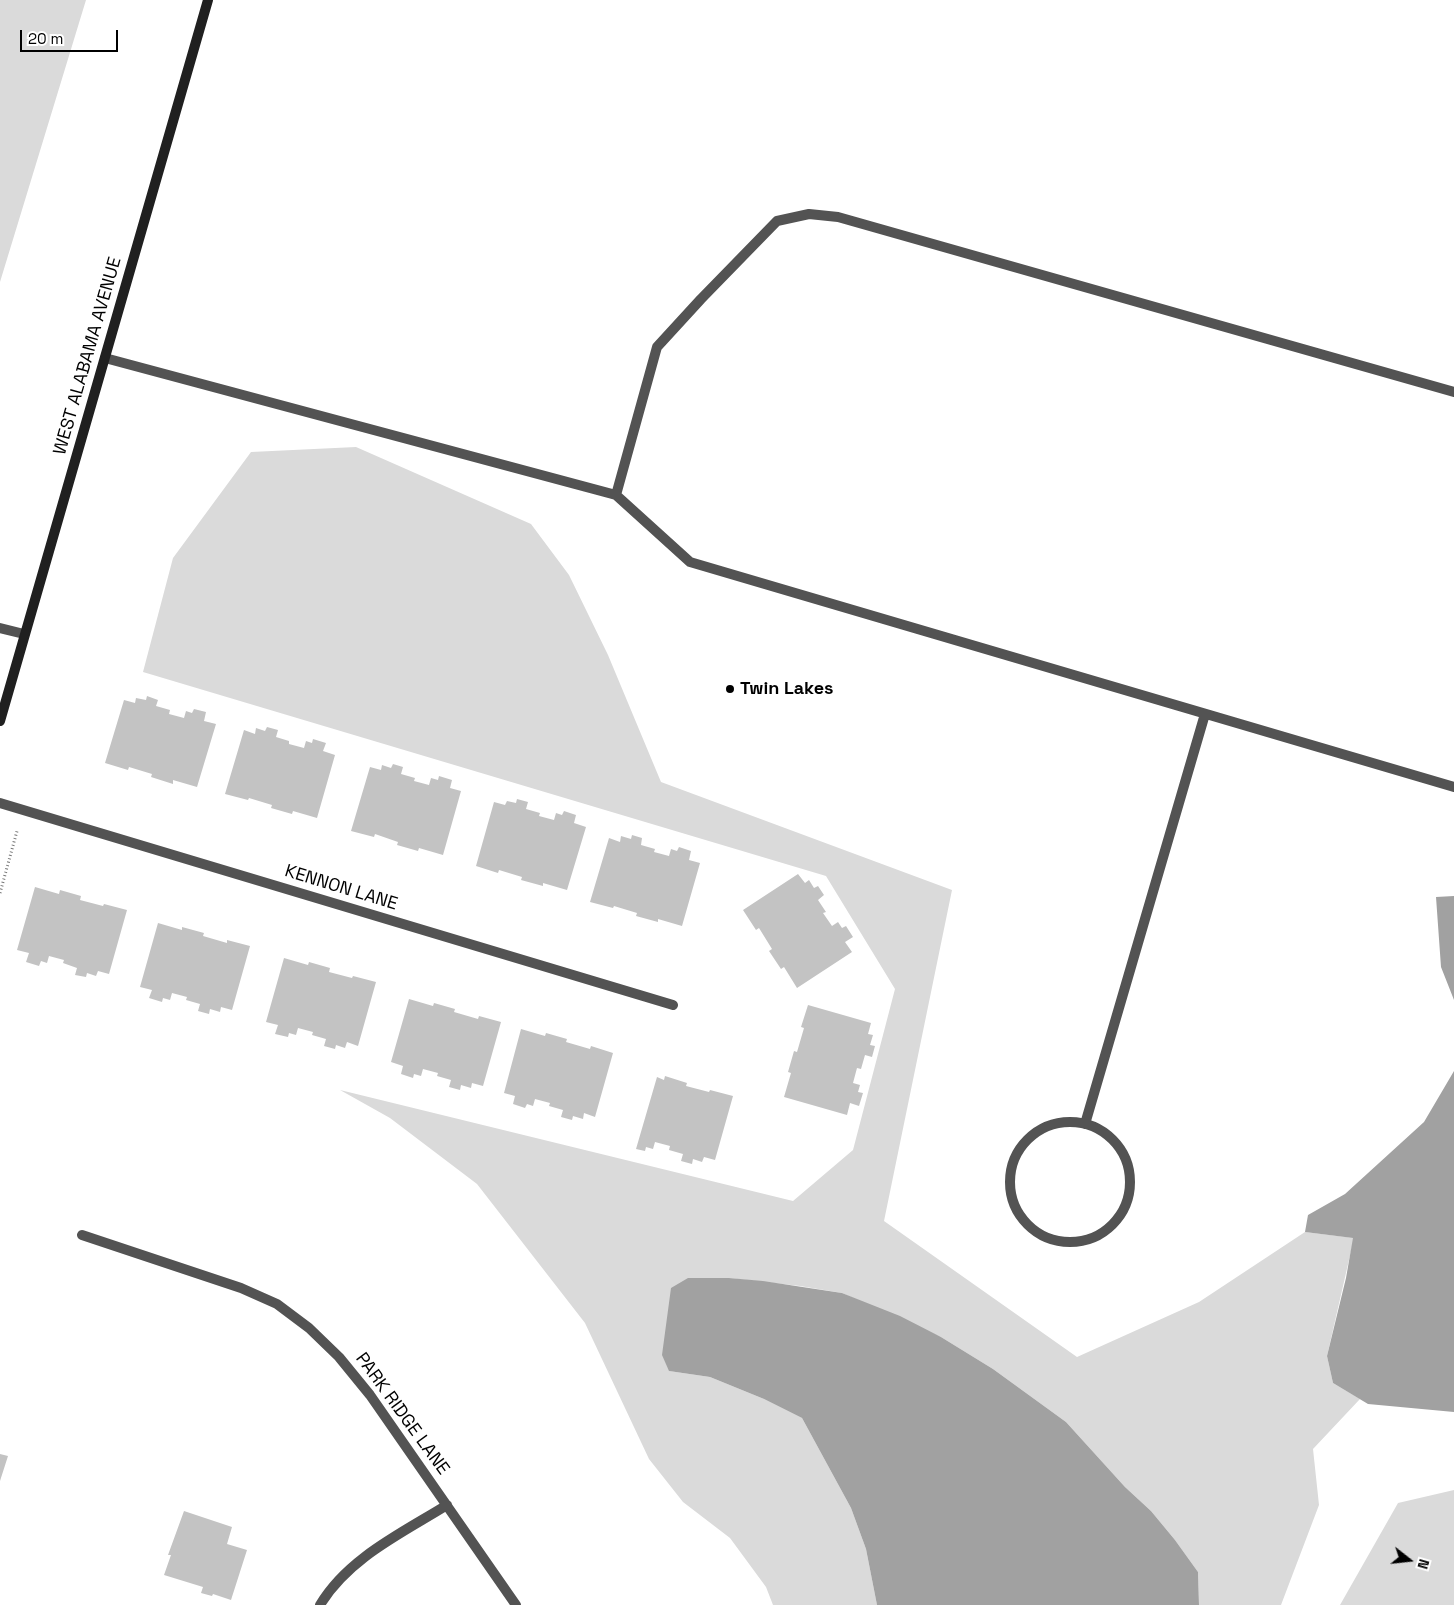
<!DOCTYPE html>
<style>
body{margin:0}
#map{position:relative;width:1454px;height:1605px;overflow:hidden;background:#fff;font-family:"Space Grotesk",sans-serif}
canvas{display:block}
.north{position:absolute;left:1384px;top:1535px;width:50px;height:50px;-webkit-text-stroke:4px #fff;paint-order:stroke;rotate:106deg;font-size:14px;font-weight:700;line-height:20px;text-align:center;color:#000}
.north::after{content:'';display:block;margin:auto;width:18px;height:22px;background:#000;clip-path:polygon(50% 0,100% 100%,50% 72%,0 100%)}
.scale{position:absolute;left:20px;top:30px;width:98px;height:22px;box-sizing:border-box;border:2px solid #000;border-top:0;padding-left:6px;font-size:15px;line-height:18px;white-space:nowrap;color:#000;-webkit-text-stroke:4px #fff;paint-order:stroke}
</style>
<div id="map">
<canvas width="1454" height="1605"></canvas>
<div class="north">N</div>
<div class="scale">20 m</div>
</div>
<script>
const c = document.querySelector('canvas').getContext('2d');
c.lineJoin = 'round';
function fillPath(path, color) { c.fillStyle = color; c.fill(path, 'evenodd'); }
function stroke(path, color, width, dash) { c.strokeStyle = color; c.lineWidth = width; c.lineCap = dash ? 'butt' : 'round'; c.setLineDash(dash || []); c.stroke(path); }
function write(font, color, halo, rows, align = 'center') {
  c.font = font + ' "Space Grotesk",sans-serif'; c.lineWidth = 4; c.setLineDash([]); c.textBaseline = 'middle'; c.strokeStyle = halo; c.fillStyle = color; for (const [text, x, y, turn = 0] of rows) {
    c.save(); c.translate(x, y); c.rotate((+turn || 0) * Math.PI / 180); c.textAlign = isNaN(turn) ? turn : align; if (halo) c.strokeText(text, 0, 0); c.fillText(text, 0, 0); c.restore();
  }
}
const green = new Path2D(`
 M0,0H86L0,282Z
 M356,447L531,524L569,575L608,655L661,782L952,890L884,1221L1077,1357L1199,1302L1305,1232L1354,1238L1327,1356L1333,1383L1360,1399L1313,1449L1319,1505L1281,1605H1199L1198,1572L1175,1540L1151,1511L1125,1487L1066,1422L993,1369L941,1337L842,1293L800,1286L729,1278L669,1371L710,1377L764,1399L802,1418L851,1508L866,1549L877,1605H773L766,1587L730,1538L683,1502L649,1459L585,1323L477,1184L390,1118L340,1090L793,1201L853,1150L895,989L826,876L143,672L173,558L251,452Z
 M1454,1490V1605H1340L1398,1503Z`);
const water = new Path2D(`
 M1454,896V1000L1441,967L1436,897Z
 M1454,1071V1412L1368,1404L1333,1383L1327,1356L1346,1278L1353,1238L1305,1232L1308,1215L1345,1194L1424,1122Z
 M688,1278H729L763,1281L842,1293L900,1316L941,1337L993,1369L1066,1422L1125,1487L1151,1511L1175,1540L1198,1572L1199,1605H877L866,1549L851,1508L802,1418L764,1399L710,1377L669,1371L662,1355L671,1288Z`);
const building = new Path2D(`
 M147,696L158,700L156,706L170,710L169,714L184,718L186,711L192,713L194,709L206,712L204,721L216,724L197,787L173,780V784L151,777L152,774L129,767L128,770L105,763L124,700L135,703L136,698L146,700Z
 M267,727L278,730L276,737L289,741V744L304,748L306,741L312,743L313,739L326,743L323,751L335,755L317,818L293,811L292,814L271,808L272,805L249,798L248,800L225,794L244,730L255,734L256,728L265,731Z
 M393,764L403,767L401,774L415,778L414,781L429,785L431,778L438,780L439,776L452,780L450,788L461,791L443,855L419,848L418,851L397,845L398,842L375,834L374,837L351,831L370,767L381,770L382,765L391,768Z
 M517,799L528,802L526,809L540,813L539,816L554,820L556,813L562,815L564,811L576,815L574,823L586,827L567,890L543,883V886L521,880L522,877L499,870L498,873L476,866L494,802L505,805L507,801L516,803Z
 M632,835L642,838L641,845L655,849L654,852L669,856L671,849L677,851L679,847L691,851L689,860L700,863L682,926L658,919V922L636,916L637,913L614,906L613,908L590,902L609,838L620,842L621,836L631,839Z
 M798,874L805,883L809,880L814,888L818,886L824,895L818,900L826,912L823,913L832,926L838,922L842,928L846,926L853,937L845,942L852,952L797,988L784,967L781,969L769,951L772,949L759,928L756,930L743,910Z
 M35,887L59,894L60,890L81,896L80,900L103,906L104,904L127,910L109,974L98,971L96,976L87,973L86,977L75,975L77,968L63,963L64,960L49,956L47,963L41,961L39,966L26,962L29,953L17,950Z
 M158,923L182,930V927L204,933L203,936L227,943V940L250,946L232,1010L221,1007L220,1012L210,1009L209,1014L198,1011L200,1004L186,1000L187,997L172,993L170,1000L163,998L162,1002L149,998L152,990L140,987Z
 M284,958L308,965L309,962L330,968L329,972L352,978L353,976L376,982L358,1046L347,1042L345,1048L336,1045L335,1049L324,1046L326,1039L312,1035L313,1032L298,1028L296,1035L289,1033L288,1037L275,1034L278,1025L266,1022Z
 M409,999L433,1006L434,1003L455,1009L454,1012L478,1019L479,1016L501,1022L483,1086L472,1083L471,1088L461,1085L460,1090L449,1087L451,1080L437,1076L438,1073L423,1069L421,1076L414,1074L413,1078L401,1074L403,1066L391,1062Z
 M808,1005L871,1023L868,1034L873,1035L870,1045L875,1046L872,1057L865,1055L861,1069L857,1068L853,1083L860,1085L858,1092L863,1093L859,1106L850,1103L847,1115L784,1097L791,1073L788,1072L794,1051L797,1052L804,1028L801,1027Z
 M521,1029L545,1036L546,1033L567,1039L566,1042L590,1049L591,1046L613,1053L595,1117L584,1113L583,1119L573,1116L572,1120L561,1117L563,1110L549,1106L550,1103L535,1099L533,1106L527,1104L525,1108L513,1104L515,1096L504,1093Z
 M665,1076L687,1083L686,1086L709,1092L710,1090L733,1096L715,1160L704,1157L702,1162L693,1159L692,1164L681,1161L683,1154L669,1150L670,1146L655,1142L653,1149L646,1147L645,1151L636,1149L657,1077L664,1080Z
 M0,1454L8,1456L0,1481Z
 M184,1511L232,1527L227,1544L247,1550L231,1600L213,1594L212,1596L201,1593L203,1587L164,1575L171,1555H168Z`);
const path = new Path2D(`
 M0,893L17,831`);
const street = new Path2D(`
 M105,358L616,495L690,562L1454,787
 M616,495L657,347L701,299L777,221L809,214L838,217L1454,392
 M0,628L24,634
 M0,803L673,1005
 M1010 1182a60 60 0 1 1 120 0a60 60 0 1 1-120 0Z
 M1085,1124L1205,714
 M82,1235L241,1288L277,1304L309,1328L339,1357L370,1395L516,1605
 M320,1605C348,1558 402,1533 447,1505`);
const secondary = new Path2D(`
 M0,721L208,0`);
const markers = [
 [730,689,5,"#000"]
];
const streetNames = [
 ["WEST ALABAMA AVENUE",88,356,-74],
 ["KENNON LANE",341,888,17],
 ["PARK RIDGE LANE",402,1414,54]
];
const poiNames = [
 ["Twin Lakes",740,689]
];
fillPath(green, '#dadada');
fillPath(water, '#a1a1a1');
fillPath(building, '#c3c3c3');
stroke(path, '#757575', 3, [1, 2.5]);
stroke(street, '#535353', 10);
stroke(secondary, '#202020', 10);
for (const [x, y, r, color] of markers) { const dot = new Path2D(); dot.arc(x, y, r, 0, 2 * Math.PI); c.fillStyle = color; c.fill(dot); stroke(dot, '#fff', 2); }
write('18px', '#000', '#fff', streetNames);
write('bold 18px', '#000', '#fff', poiNames, 'left');
</script>
